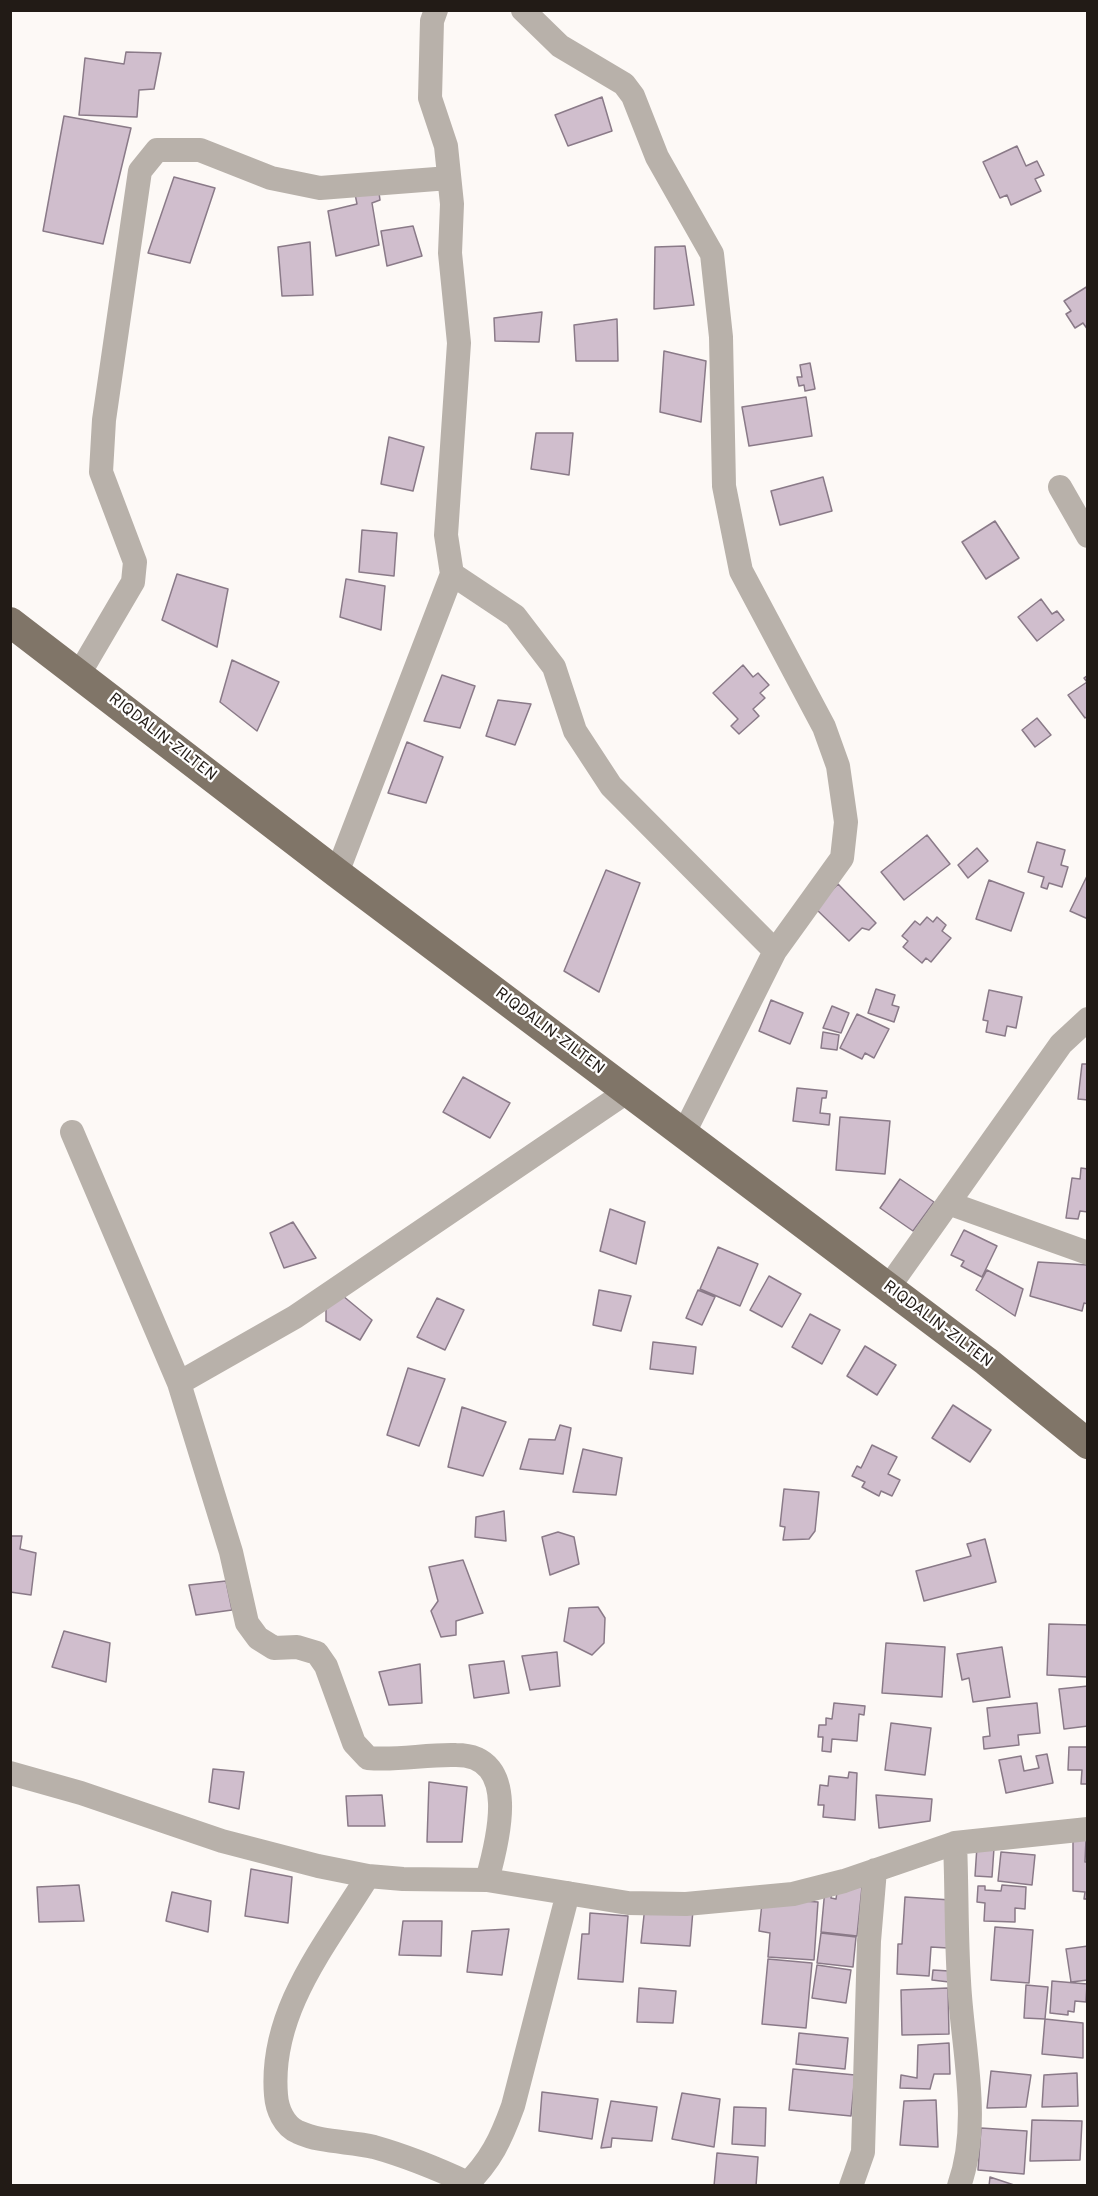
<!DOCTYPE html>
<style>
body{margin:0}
#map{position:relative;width:1098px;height:2196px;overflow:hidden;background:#fdf9f6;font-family:Overpass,sans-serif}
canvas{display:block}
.frame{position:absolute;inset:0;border:12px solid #221b16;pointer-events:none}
</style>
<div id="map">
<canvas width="1098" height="2196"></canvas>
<div class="frame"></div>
</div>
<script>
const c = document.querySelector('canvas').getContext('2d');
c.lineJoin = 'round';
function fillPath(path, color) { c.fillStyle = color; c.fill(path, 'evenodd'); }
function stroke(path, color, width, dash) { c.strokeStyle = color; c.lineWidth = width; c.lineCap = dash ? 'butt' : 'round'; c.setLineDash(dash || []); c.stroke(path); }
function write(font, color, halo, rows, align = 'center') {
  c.font = font + ' Overpass,sans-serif'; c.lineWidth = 4.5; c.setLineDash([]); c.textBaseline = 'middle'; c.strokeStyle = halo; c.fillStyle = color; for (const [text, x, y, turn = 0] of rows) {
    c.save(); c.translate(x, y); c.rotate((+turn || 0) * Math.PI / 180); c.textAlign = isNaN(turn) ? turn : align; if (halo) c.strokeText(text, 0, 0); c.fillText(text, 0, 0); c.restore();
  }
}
const building = new Path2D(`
 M126,52L161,53L154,89L139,90L137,117L79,115L85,58L124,64Z
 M602,97L612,131L568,146L555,115Z
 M64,116L131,128L103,244L43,231Z
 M1017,146L1026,166L1037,161L1044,175L1035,179L1041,191L1011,205L1007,195L1000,198L983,162Z
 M174,177L215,188L190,263L148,253Z
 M378,186L380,200L372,203L379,245L336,256L328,211L357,204L354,189Z
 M413,226L422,256L387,266L381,231Z
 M310,242L313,295L282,296L278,247Z
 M685,246L694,305L654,309L655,247Z
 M1088,286V330L1083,323L1075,328L1066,314L1071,311L1064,301Z
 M542,312L539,342L495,341L494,318Z
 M617,319L618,361H576L574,325Z
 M664,351L706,361L701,422L660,412Z
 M810,363L815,389L805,391L804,385L799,386L797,377H802L800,365Z
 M806,397L812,436L749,446L742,407Z
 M536,433H573L569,475L531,469Z
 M389,437L424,447L413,491L381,484Z
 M823,477L832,511L780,525L771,491Z
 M995,521L1019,558L986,579L962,542Z
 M362,530L397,533L394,576L359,572Z
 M177,574L228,589L217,647L162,620Z
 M346,579L385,586L381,630L340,617Z
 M1041,599L1052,614L1057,611L1064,620L1037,641L1018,617Z
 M232,660L279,682L257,731L220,702Z
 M743,665L753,677L758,673L769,685L760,693L765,698L753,709L759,716L739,734L731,726L738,719L713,693Z
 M442,675L475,686L460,728L424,721Z
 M1088,675V716L1085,718L1068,695L1087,682L1084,678Z
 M498,700L531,704L515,745L486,736Z
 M1037,718L1051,735L1035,747L1022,730Z
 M407,742L443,757L426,803L388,793Z
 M927,835L950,864L904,900L881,872Z
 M1037,842L1065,850L1061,865L1068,867L1062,887L1049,883L1047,889L1041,887L1044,877L1028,872Z
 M977,848L988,861L968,878L958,865Z
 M606,870L640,883L599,992L564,971Z
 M1088,874V919L1070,911Z
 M989,880L1024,893L1011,931L976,919Z
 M838,884L876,923L869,930L862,928L849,941L815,908Z
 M927,917L933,922L937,917L946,925L942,931L951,938L931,962L926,958L922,963L903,947L908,941L902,936L915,921L920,925Z
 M876,989L895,995L892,1005L899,1007L894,1022L868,1013Z
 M989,990L1022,997L1016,1028L1007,1026L1005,1036L986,1032L988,1021L983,1020Z
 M771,1000L803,1013L790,1044L759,1031Z
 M832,1006L849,1013L841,1033L823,1028Z
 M857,1014L889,1029L874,1058L865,1053L862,1059L840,1048Z
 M823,1032L839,1035L837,1050L821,1048Z
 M1082,1064H1088V1100L1078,1099Z
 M463,1077L510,1103L490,1138L443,1112Z
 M797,1088L827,1091L826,1098H822L820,1113L830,1114L829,1125L793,1121Z
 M840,1117L890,1121L885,1174L836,1170Z
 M1081,1168L1088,1169V1212L1080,1211L1078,1219L1066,1218L1072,1178L1080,1179Z
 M900,1179L934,1202L913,1231L880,1208Z
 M610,1209L645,1222L636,1264L600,1251Z
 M293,1222L316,1258L284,1268L270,1233Z
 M964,1230L997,1246L982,1277L961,1266L964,1261L951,1255Z
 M718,1247L758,1264L740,1306L700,1289Z
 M1038,1262L1088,1265V1304L1084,1303L1082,1311L1030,1296Z
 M987,1270L1023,1289L1015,1316L976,1290Z
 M769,1276L801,1294L782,1327L750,1310Z
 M599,1290L631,1296L621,1331L593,1325Z
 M698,1290L715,1297L702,1325L686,1318Z
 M337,1291L372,1320L360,1340L326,1321V1306Z
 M437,1298L464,1310L445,1350L417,1337Z
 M810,1314L840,1330L822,1364L792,1347Z
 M653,1342L696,1347L693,1374L650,1369Z
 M865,1346L896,1365L877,1395L847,1376Z
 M408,1368L445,1379L419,1446L387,1435Z
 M953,1405L991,1430L970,1462L932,1438Z
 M462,1407L506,1422L483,1476L448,1467Z
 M560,1425L571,1428L563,1474L520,1469L529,1439L555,1440Z
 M872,1445L897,1457L888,1474L900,1480L892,1496L881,1491L879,1496L862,1487L865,1482L852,1476L857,1466L861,1468Z
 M583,1449L622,1458L616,1495L573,1492Z
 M784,1489L819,1492L815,1531L809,1539L783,1540L785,1527L780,1526Z
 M504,1511L506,1541L475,1537L476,1517Z
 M558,1532L574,1537L579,1564L550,1575L542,1537Z
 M10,1536H22L20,1549L36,1553L31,1595L10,1592Z
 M985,1539L996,1582L924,1601L916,1571L971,1556L967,1544Z
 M463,1560L483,1613L456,1621V1635L441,1637L431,1611L438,1601L429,1567Z
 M226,1581L232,1610L196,1615L189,1585Z
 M598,1607L605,1618L604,1643L592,1655L564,1641L569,1608Z
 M1049,1624L1088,1625L1087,1677L1047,1675Z
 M64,1631L110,1643L106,1682L52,1667Z
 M886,1643L945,1647L942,1697L882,1693Z
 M1002,1647L1010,1697L973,1702L969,1678L962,1680L957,1654Z
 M557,1652L560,1686L530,1690L522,1656Z
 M504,1661L509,1693L474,1698L469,1665Z
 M420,1664L422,1703L389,1705L379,1672Z
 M1088,1686V1726L1064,1729L1059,1689Z
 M834,1703L865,1706L864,1715L859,1714L857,1741L832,1739L831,1752L822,1751L823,1737H818L819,1725H826V1718L832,1719Z
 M1037,1703L1040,1733L1018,1735L1019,1745L984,1749L983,1737L990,1736L987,1708Z
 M891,1723L931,1728L925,1775L885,1770Z
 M1069,1747H1087L1088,1784H1081L1082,1770H1068Z
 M1047,1754L1053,1783L1006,1793L999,1760L1021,1756L1024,1771L1039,1768L1036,1756Z
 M213,1769L244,1772L239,1809L209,1802Z
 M849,1772L857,1773L855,1820L823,1817L824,1805H818L820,1785L828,1786L829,1776L848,1778Z
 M429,1782L467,1787L462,1842H427Z
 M382,1795L385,1826H348L346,1796Z
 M876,1795L932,1799L930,1821L879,1828Z
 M1073,1838L1086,1839L1085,1862H1088V1899H1084L1085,1892L1073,1891Z
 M977,1846L994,1848L992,1877L975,1876Z
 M1001,1852L1035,1855L1032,1885L998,1881Z
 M251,1869L292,1877L288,1923L245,1916Z
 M79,1885L84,1921L39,1922L37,1887Z
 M838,1885L862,1887L857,1936L821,1932L825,1889L832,1890L831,1898L836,1899Z
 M1002,1885L1026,1887L1025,1909L1015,1908V1922L984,1921L985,1903L977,1902L978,1886H985V1890L1001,1891Z
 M172,1892L211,1901L208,1932L166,1921Z
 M905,1897L951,1900L948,1948L931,1947L929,1976L897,1974L898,1944H902Z
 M774,1899L818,1902L814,1960L768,1957L770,1933L759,1931L762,1903Z
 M645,1906L693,1910L690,1946L641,1943Z
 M590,1913L628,1916L623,1982L578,1979L582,1934H589Z
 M403,1921H442L441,1956L399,1955Z
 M995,1927L1033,1930L1029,1983L991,1980Z
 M509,1929L502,1975L467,1972L472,1931Z
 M821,1933L856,1937L853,1967L817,1963Z
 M1088,1946V1980L1071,1982L1066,1949Z
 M768,1959L812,1963L806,2028L762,2024Z
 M817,1965L851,1970L846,2003L812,1998Z
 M933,1970L949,1971V1982L932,1980Z
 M1052,1981L1087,1984L1086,2002L1075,2001L1074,2012L1068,2011V2015L1050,2013Z
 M1026,1985L1048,1987L1045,2019L1024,2018Z
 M639,1988L676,1991L673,2023L637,2022Z
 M948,1988L949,2034L902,2035L901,1990Z
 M1045,2019L1083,2023V2058L1042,2054Z
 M799,2033L848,2038L845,2069L796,2064Z
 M949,2043L950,2074H934L930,2089L900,2088L901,2075L917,2078L918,2045Z
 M793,2069L855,2075L851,2116L789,2110Z
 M991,2071L1031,2075L1026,2107L987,2108Z
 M1077,2073L1078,2106L1042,2107L1044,2075Z
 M542,2092L598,2099L592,2139L539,2131Z
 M682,2093L720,2099L714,2147L672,2139Z
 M936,2100L938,2147L900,2145L904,2101Z
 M611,2101L657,2107L652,2141L612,2138L611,2147L601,2148Z
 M734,2107L766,2108L765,2146L732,2144Z
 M1032,2120L1082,2121L1080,2160L1030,2161Z
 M981,2128L1027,2131L1024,2174L978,2170Z
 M717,2153L758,2157L756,2186H714Z
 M990,2177L1017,2186H989Z`);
const minor = new Path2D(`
 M523,10L560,46L624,84L633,96L657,157L712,254L721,337L724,486L741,571L824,727L838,766L846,822L842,858L775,951L684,1133
 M1060,487L1088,536
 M452,574L515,616L554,667L575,731L611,786L775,951
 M79,674L133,582L135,562L101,472L104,420L140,171L157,150H200L271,178L320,188L449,178
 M337,873L452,574L446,535L459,343L450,253L452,204L446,146L430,98L432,21L436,10
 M72,1132L179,1383L231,1552L247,1623L258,1638L274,1648L297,1647L317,1653L326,1666L354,1743L368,1758C397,1761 426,1754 456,1755C521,1755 498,1841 487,1880
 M948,1203L1088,1253
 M888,1288L1061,1044L1088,1019
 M179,1383L295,1317L628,1091
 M10,1773L81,1793L222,1841L318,1866L368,1876L403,1879L487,1880L628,1903L686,1904L793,1894L844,1881L955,1843L1088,1829
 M955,1843C957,1889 956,1935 959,1981C962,2047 982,2121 959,2186
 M368,1876C327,1943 269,2011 276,2095C277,2109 284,2126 298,2132C322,2143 349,2141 374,2147C406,2156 438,2169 468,2183
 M465,2186C491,2161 501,2139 513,2106L568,1893
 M851,2186L863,2152L869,1941L875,1870`);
const major = new Path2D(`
 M10,622L337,873L986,1361L1088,1444`);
const streetNames = [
 ["RIQDALIN-ZILTEN",162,738,38],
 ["RIQDALIN-ZILTEN",549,1032,37],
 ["RIQDALIN-ZILTEN",937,1325,37]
];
fillPath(building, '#d0becd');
stroke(building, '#8a7a88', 1.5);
stroke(minor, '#b8b1aa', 24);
stroke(major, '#807568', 30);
write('16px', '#221b16', '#fff', streetNames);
</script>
